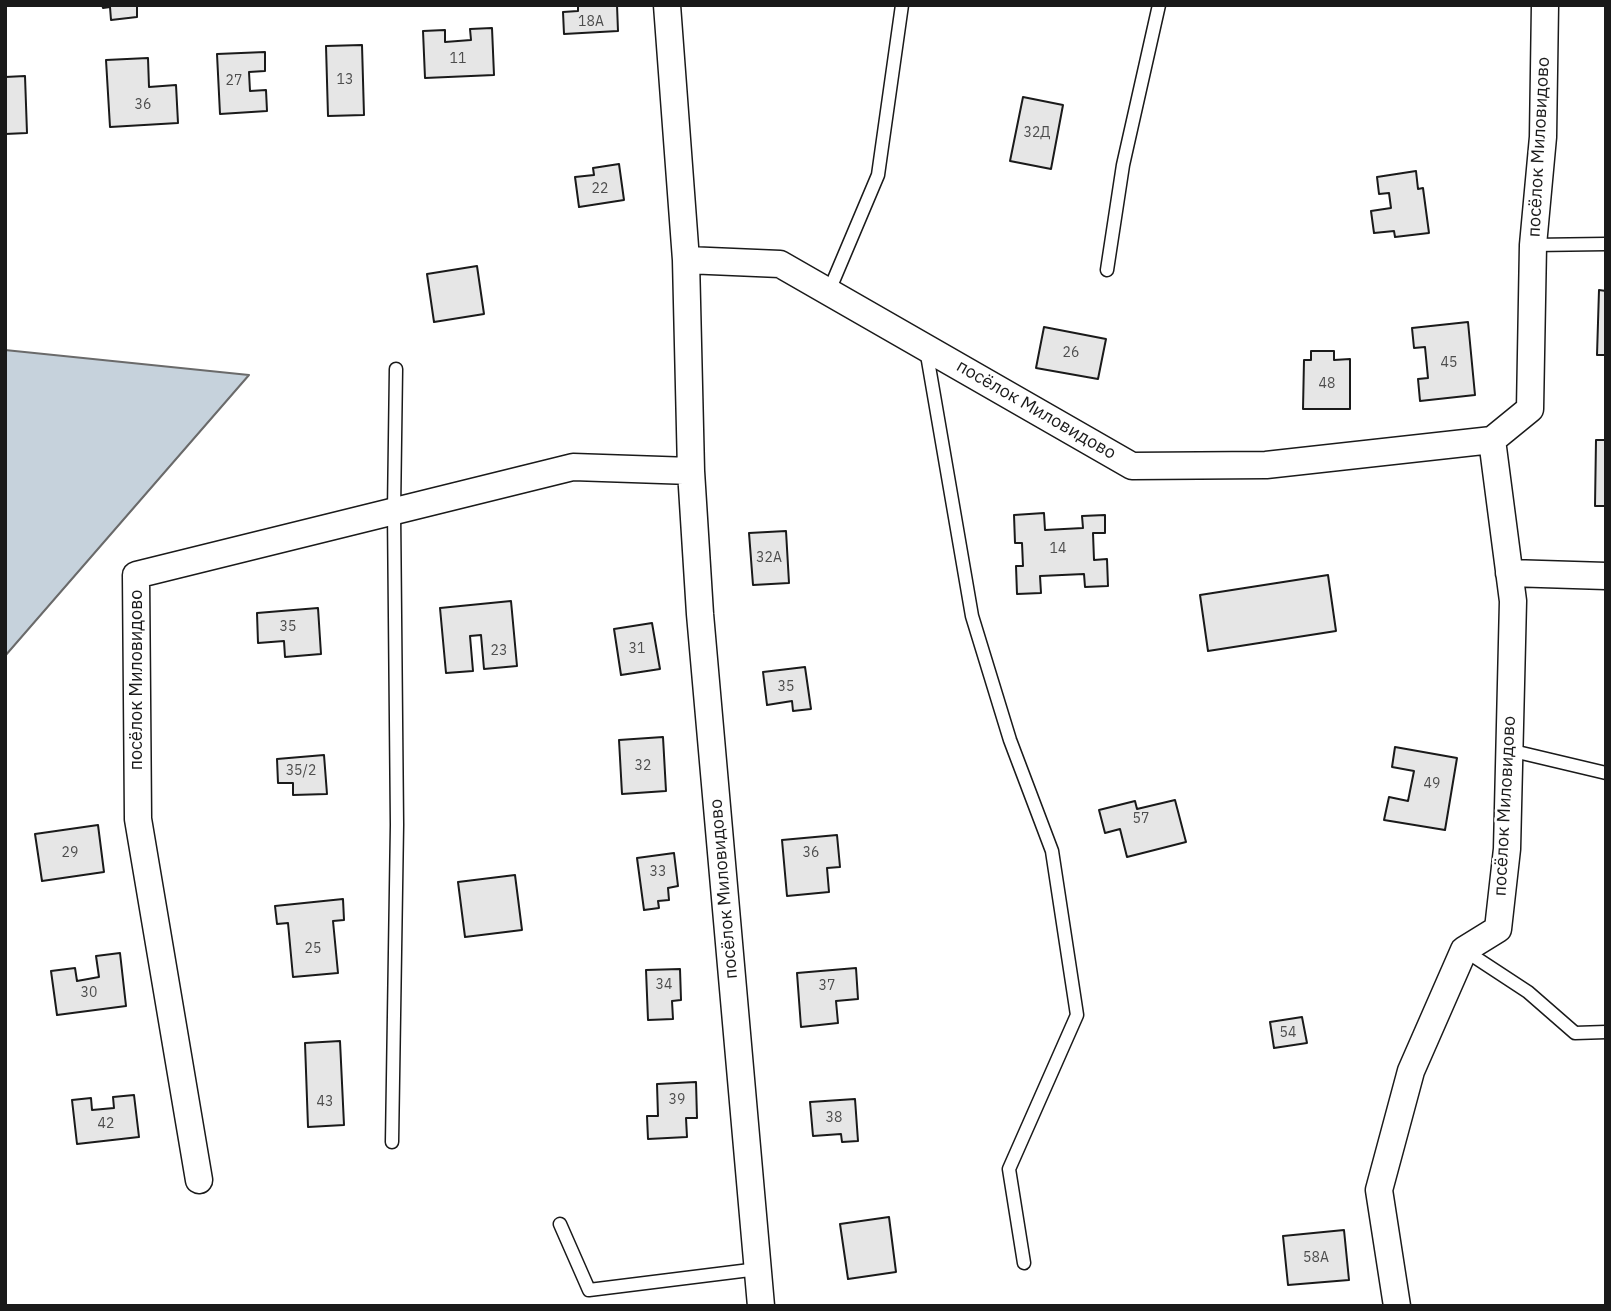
<!DOCTYPE html>
<meta charset="utf-8">
<style>
body{margin:0}
#map{position:relative;width:1611px;height:1311px;overflow:hidden;background:#fff;font-family:"IBM Plex Sans",sans-serif}
canvas{display:block}
.frame{position:absolute;inset:0;border:7px solid #1a1a1a;pointer-events:none}
</style>
<div id="map">
<canvas width="1611" height="1311"></canvas>
<div class="frame"></div>
</div>
<script>
const c = document.querySelector('canvas').getContext('2d');
c.lineJoin = 'round';
function fillPath(path, color) { c.fillStyle = color; c.fill(path, 'evenodd'); }
function stroke(path, color, width, dash) { c.strokeStyle = color; c.lineWidth = width; c.lineCap = dash ? 'butt' : 'round'; c.setLineDash(dash || []); c.stroke(path); }
function write(font, color, halo, rows, align = 'center') {
  c.font = font + ' "IBM Plex Sans",sans-serif'; c.lineWidth = 5; c.setLineDash([]); c.textBaseline = 'middle'; c.strokeStyle = halo; c.fillStyle = color; for (const [text, x, y, turn = 0] of rows) {
    c.save(); c.translate(x, y); c.rotate((+turn || 0) * Math.PI / 180); c.textAlign = isNaN(turn) ? turn : align; if (halo) c.strokeText(text, 0, 0); c.fillText(text, 0, 0); c.restore();
  }
}
const water = new Path2D(`
 M5,350L249,375L5,656Z`);
const building = new Path2D(`
 M102,5H137V17L111,20L110,7L103,8Z
 M578,5H617L618,31L564,34L563,12L578,11Z
 M492,28L494,75L425,78L423,31L445,30V42L471,40L470,29Z
 M362,45L364,115L328,116L326,46Z
 M265,52V71L249,72L250,91L266,90L267,111L220,114L217,54Z
 M148,58L149,87L176,85L178,123L110,127L106,60Z
 M25,76L27,133L5,134V77Z
 M1023,97L1063,105L1051,169L1010,161Z
 M619,164L624,200L579,207L575,177L594,175L593,168Z
 M1416,171L1418,189L1423,188L1429,233L1395,237L1394,231L1374,233L1371,211L1391,208L1389,193L1379,194L1377,177Z
 M477,266L484,314L434,322L427,274Z
 M1599,290L1606,291V355H1597Z
 M1468,322L1475,395L1420,401L1418,379L1428,378L1425,347L1414,348L1412,328Z
 M1044,327L1106,339L1098,379L1036,368Z
 M1311,351H1334V360L1350,359V409H1303L1304,360H1311Z
 M1596,440H1606V506H1595Z
 M1044,513L1045,530L1083,528L1082,516L1105,515V533H1093L1094,560L1107,559L1108,586L1085,587L1084,574L1040,576L1041,593L1017,594L1016,566H1023L1022,543H1015L1014,515Z
 M786,531L789,583L753,585L749,533Z
 M1328,575L1336,631L1208,651L1200,595Z
 M511,601L517,666L484,669L481,635L470,636L473,671L446,673L440,608Z
 M318,608L321,654L285,657L284,641L258,643L257,613Z
 M652,623L660,669L621,675L614,629Z
 M805,667L811,709L793,711L792,701L767,705L763,672Z
 M663,737L666,791L622,794L619,740Z
 M1395,747L1457,758L1445,830L1384,820L1389,797L1408,801L1414,771L1392,767Z
 M324,755L327,794L293,795V783H278L277,759Z
 M1175,800L1186,842L1127,857L1120,829L1105,833L1099,810L1135,801L1137,809Z
 M98,825L104,872L42,881L35,834Z
 M837,835L840,867L827,868L829,892L787,896L782,840Z
 M674,853L678,886L668,888L669,900L658,901L659,908L644,910L637,858Z
 M515,875L522,930L465,937L458,882Z
 M343,899L344,920L333,921L338,973L293,977L288,923L277,924L275,906Z
 M120,953L126,1006L57,1015L51,971L75,968L77,981L99,977L96,956Z
 M856,968L858,999L836,1001L838,1023L801,1027L797,973Z
 M680,969L681,1000L672,1001L673,1019L648,1020L646,970Z
 M1302,1017L1307,1043L1274,1048L1270,1022Z
 M340,1041L344,1125L308,1127L305,1043Z
 M696,1082L697,1118H686L687,1137L648,1139L647,1116H658L657,1084Z
 M134,1095L139,1137L77,1144L72,1100L91,1098L92,1110L114,1108L113,1097Z
 M855,1099L858,1141L842,1142L841,1134L813,1136L810,1102Z
 M889,1217L896,1272L848,1279L840,1224Z
 M1344,1230L1349,1280L1288,1285L1283,1236Z`);
const lane = new Path2D(`
 M1533,245L1606,244
 M1107,270L1123,165L1159,5
 M829,291L878,175L902,5
 M926,349L972,616L1010,740L1052,851L1077,1015L1009,1169L1024,1263
 M1509,750L1606,773
 M1464,950L1528,992L1575,1033L1606,1032
 M392,1142L397,825L394,511L396,369
 M560,1224L589,1290L758,1269`);
const street = new Path2D(`
 M667,5L686,260L691,471L700,614L761,1306
 M686,260L780,264L1132,466L1266,465L1492,440L1530,409L1533,245L1543,137L1545,5
 M1509,573L1606,576
 M199,1180L138,819L136,575L573,467L691,471
 M1397,1306L1379,1190L1411,1071L1464,950L1498,929L1507,849L1513,601L1492,440`);
const numberNames = [
 ["18А",591,22],
 ["11",458,59],
 ["13",345,80],
 ["27",234,81],
 ["36",143,105],
 ["32Д",1037,133],
 ["22",600,189],
 ["26",1071,353],
 ["45",1449,363],
 ["48",1327,384],
 ["14",1058,549],
 ["32А",769,558],
 ["35",288,627],
 ["31",637,649],
 ["23",499,651],
 ["35",786,687],
 ["32",643,766],
 ["35/2",301,771],
 ["49",1432,784],
 ["57",1141,819],
 ["29",70,853],
 ["36",811,853],
 ["33",658,872],
 ["25",313,949],
 ["34",664,985],
 ["37",827,986],
 ["30",89,993],
 ["54",1288,1033],
 ["39",677,1100],
 ["43",325,1102],
 ["38",834,1118],
 ["42",106,1124],
 ["58А",1316,1258]
];
const streetNames = [
 ["посёлок Миловидово",1539,147,-87],
 ["посёлок Миловидово",1036,410,30],
 ["посёлок Миловидово",137,680,-90],
 ["посёлок Миловидово",1505,806,-87],
 ["посёлок Миловидово",724,889,-95]
];
fillPath(water, '#c6d2dc');
stroke(water, '#6a6a6a', 2);
fillPath(building, '#e6e6e6');
stroke(building, '#1a1a1a', 2);
stroke(lane, '#1a1a1a', 15);
stroke(street, '#1a1a1a', 29);
stroke(lane, '#fff', 12);
stroke(street, '#fff', 26);
write('14px', '#4d4d4d', null, numberNames);
write('18px', '#1a1a1a', '#fff', streetNames);
</script>
